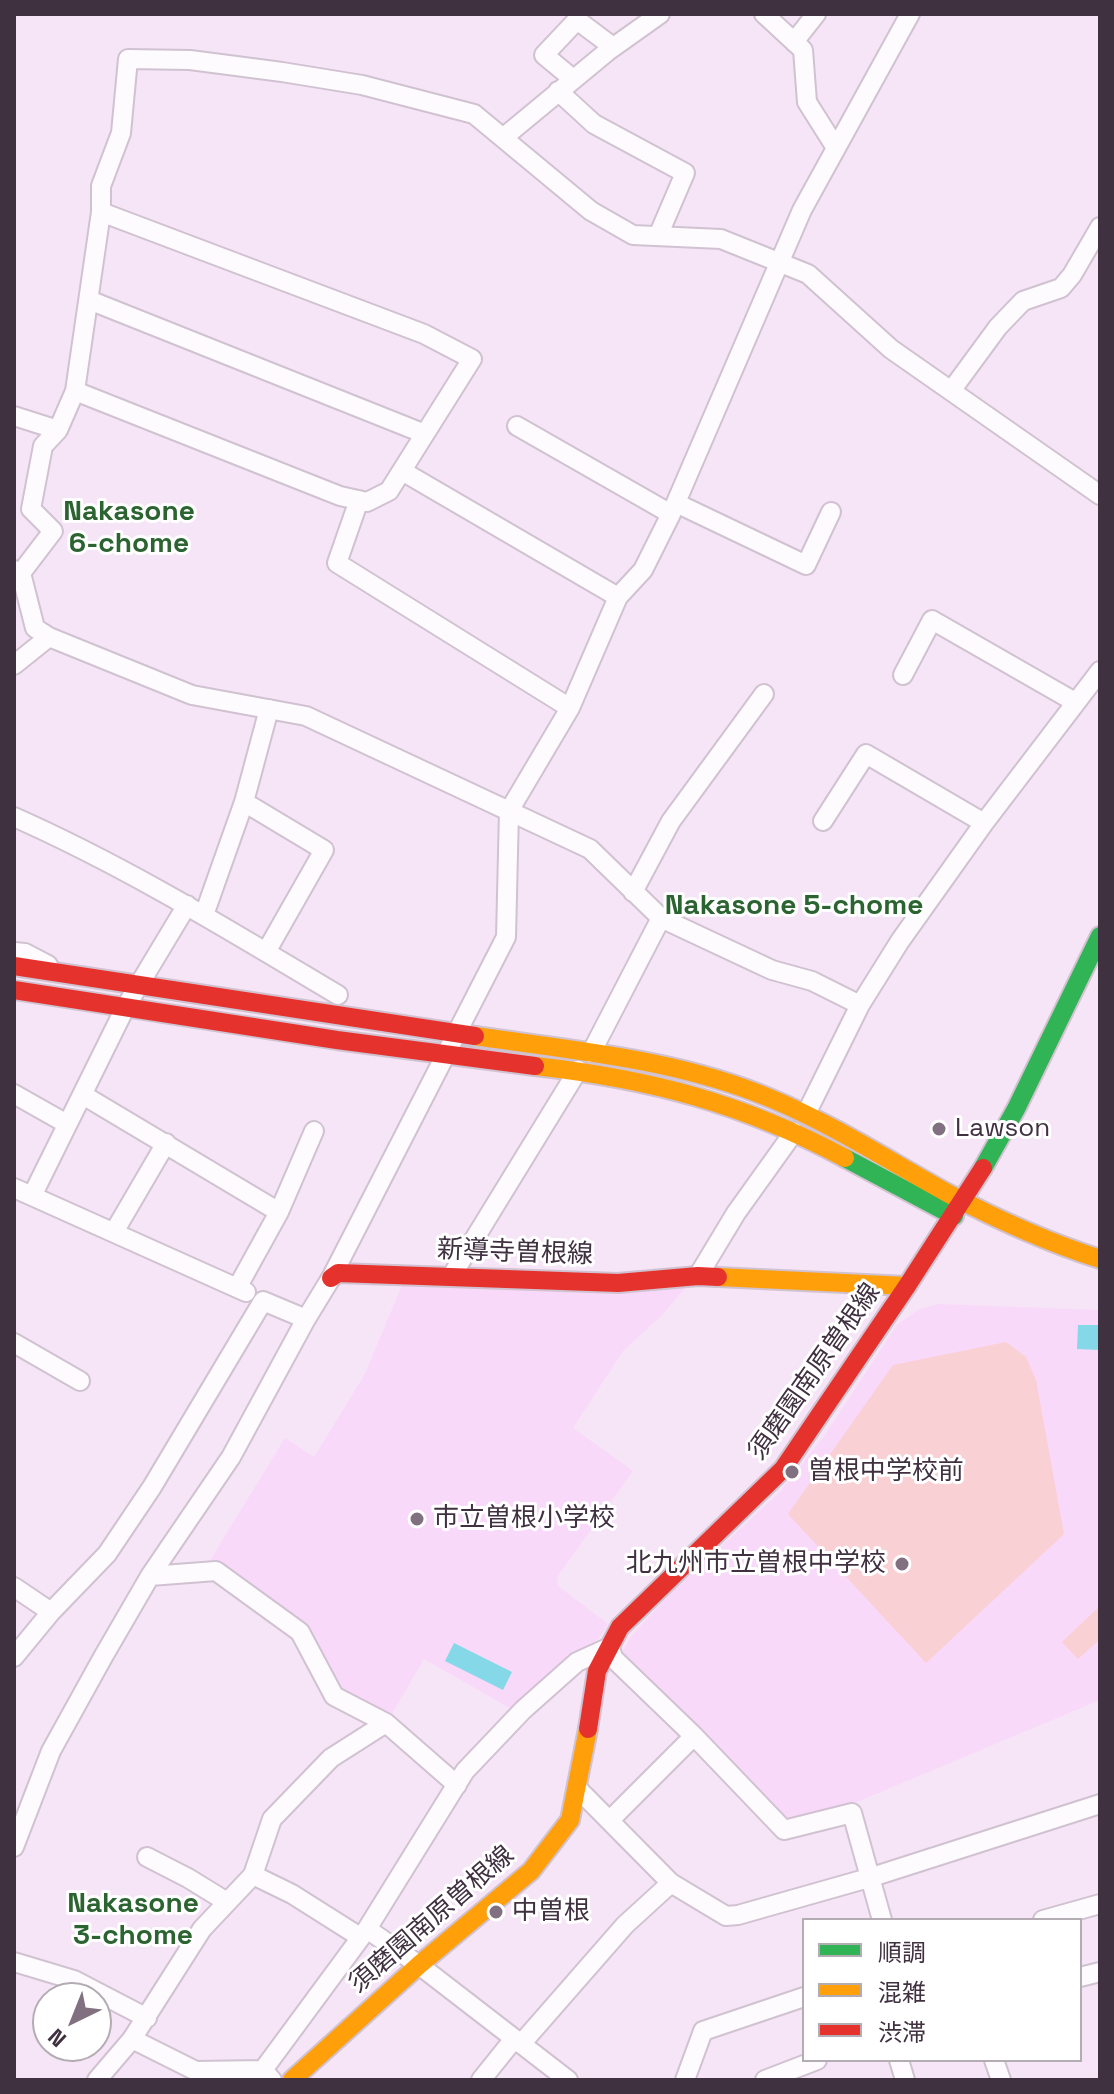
<!DOCTYPE html>
<meta charset="utf-8">
<style>
body{margin:0}
#map{position:relative;width:1114px;height:2094px;overflow:hidden;background:#f6e5f6;font-family:"Space Grotesk","Noto Sans JP",sans-serif}
canvas{display:block}
.frame{position:absolute;inset:0;border:16px solid #403141;pointer-events:none}
.legend{position:absolute;left:802px;top:1918px;width:280px;height:144px;box-sizing:border-box;background:#fff;border:2px solid #b3adb3;margin:0;padding:10px 14px;list-style:none;font-size:24px;color:#403141}
.legend li{display:flex;align-items:center;gap:16px;height:40px}
.legend b{width:40px;border:2px solid #b3adb3}
.north{position:absolute;left:32px;top:1982px;width:80px;height:80px;box-sizing:border-box;background:#fff;border:2px solid #b3adb3;border-radius:50%;rotate:223deg;font-size:22px;font-weight:700;line-height:32px;text-align:center;color:#403141}
.north::after{content:'';display:block;margin:auto;width:28px;height:36px;background:#807080;clip-path:polygon(50% 0,100% 100%,50% 72%,0 100%)}
</style>
<div id="map">
<canvas width="1114" height="2094"></canvas>
<div class="frame"></div>
<ul class="legend">
<li><b style="height:10px;background:#30b455"></b>順調</li>
<li><b style="height:10px;background:#ff9f0a"></b>混雑</li>
<li><b style="height:10px;background:#e5322d"></b>渋滞</li>
</ul>
<div class="north">N</div>
</div>
<script>
const c = document.querySelector('canvas').getContext('2d');
c.lineJoin = 'round';
function fillPath(path, color) { c.fillStyle = color; c.fill(path, 'evenodd'); }
function stroke(path, color, width, dash) { c.strokeStyle = color; c.lineWidth = width; c.lineCap = dash ? 'butt' : 'round'; c.setLineDash(dash || []); c.stroke(path); }
function write(font, color, halo, rows, align = 'center') {
  c.font = font + ' "Space Grotesk","Noto Sans JP",sans-serif'; c.lineWidth = 6; c.setLineDash([]); c.textBaseline = 'middle'; c.strokeStyle = halo; c.fillStyle = color; for (const [text, x, y, turn = 0] of rows) {
    c.save(); c.translate(x, y); c.rotate((+turn || 0) * Math.PI / 180); c.textAlign = isNaN(turn) ? turn : align; if (halo) c.strokeText(text, 0, 0); c.fillText(text, 0, 0); c.restore();
  }
}
const built = new Path2D(`
 M403,1283L687,1286L662,1315L623,1351L573,1428L633,1471L557,1577L558,1586L608,1624L598,1639L544,1682L515,1711L424,1659L389,1719L338,1694L320,1655L206,1567L285,1438L314,1457L365,1374Z
 M938,1304L1100,1310V1642L1098,1644L1100,1700L852,1804L785,1827L621,1654L633,1634L671,1593L780,1492L825,1435L897,1325L918,1310Z`);
const green = new Path2D(`
 M1006,1342L1026,1357L1036,1380L1064,1534L926,1663L788,1514L893,1365Z
 M1100,1606V1639L1078,1659L1062,1642Z`);
const water = new Path2D(`
 M1078,1325H1100V1350L1077,1349Z
 M454,1643L512,1672L503,1690L445,1661Z`);
const street = new Path2D(`
 M764,14L803,50L807,102L836,148
 M794,42L816,14
 M573,79L544,55L577,20L613,47
 M558,91L594,124L685,173L658,236
 M504,137L608,51L660,14
 M89,300L425,434
 M75,391L340,496L367,502L389,491L472,359L424,334L101,212
 M951,391L998,327L1023,301L1061,288L1072,275L1100,227
 M14,416L58,430L75,391L101,212V186L121,133L128,59L190,60L282,72L362,85L474,114L591,211L633,235L721,239L808,274L891,349L1100,495
 M517,426L671,514
 M402,471L618,597
 M359,500L337,563L570,708
 M676,503L806,565L831,512
 M14,570L21,573L35,628L49,637
 M21,573L53,531L31,509L43,446L58,430
 M14,665L49,637L192,695L306,716L590,849L661,918L772,970L812,981L860,1005
 M903,675L932,620L1075,702
 M244,802L269,709
 M14,817C127,867 232,932 338,995
 M823,821L866,754L984,823
 M633,892L671,821L764,694
 M204,915L244,802L324,850L266,952
 M14,952L25,953L48,965
 M591,1053L661,918
 M14,1094L67,1124
 M83,1095L279,1212L237,1288
 M806,1114L860,1005L900,941L984,823L1100,671
 M14,1188L246,1292
 M32,1196L125,1008L187,905
 M279,1212L314,1131
 M114,1232L166,1143
 M698,1276L736,1213L794,1132
 M451,1277L578,1070
 M14,1343L80,1381
 M150,1576L216,1571L300,1632L334,1696L386,1723L457,1785
 M14,1587L51,1612
 M14,1657L51,1612L107,1554L152,1487L263,1301L306,1319
 M578,1789L671,1883L726,1916L738,1915L872,1877L1100,1804
 M610,1820L694,1736
 M14,1847L51,1751L103,1657L150,1576L231,1457L306,1319L331,1278L506,937L509,811L570,708L618,597L643,570L671,514L802,210L910,14
 M147,1857L188,1878L227,1902
 M253,1875L292,1894L360,1937
 M1043,1920L1100,1904
 M14,1962L74,1980L147,2018
 M1080,1977L1100,1972
 M521,2044L625,1925L671,1883
 M899,2060L905,2080
 M994,2060L1001,2080
 M263,2070L367,1929
 M97,2080L132,2039
 M272,2080L263,2070L196,2071L132,2039L202,1929L253,1875L272,1819L331,1758L386,1723
 M481,2080L514,2039
 M568,2080L419,1965L367,1929L465,1771L523,1710L577,1662L610,1647L613,1658L694,1736L784,1830L852,1813L882,1920
 M685,2080L703,2031L804,1997
 M765,2080L817,2060`);
const fast = new Path2D(`
 M845,1158L954,1216
 M983,1168L1016,1109L1100,936`);
const slow = new Path2D(`
 M475,1036C575,1051 678,1059 772,1099C834,1125 891,1162 949,1194C998,1220 1047,1242 1100,1259
 M535,1066C650,1079 742,1103 845,1158
 M718,1277L907,1286
 M292,2080L419,1965L531,1871L570,1820L588,1729`);
const jam = new Path2D(`
 M14,966L475,1036
 M14,990L337,1040L535,1066
 M331,1278L338,1273L618,1283L698,1276L718,1277
 M588,1729L597,1671L620,1627L783,1469L907,1286L983,1168`);
const markers = [
 [939,1129,8,"#807080"],
 [792,1472,8,"#807080"],
 [417,1519,8,"#807080"],
 [902,1564,8,"#807080"],
 [496,1912,8,"#807080"]
];
const poiNames = [
 ["Lawson",955,1129],
 ["曽根中学校前",808,1472],
 ["市立曽根小学校",433,1519],
 ["北九州市立曽根中学校",886,1564,"right"],
 ["中曽根",512,1912]
];
const streetNames = [
 ["新導寺曽根線",515,1253,2],
 ["須磨園南原曽根線",815,1372,-55],
 ["須磨園南原曽根線",432,1920,-41]
];
const neighbourhoodNames = [
 ["Nakasone",129,512],
 ["6-chome",129,544],
 ["Nakasone 5-chome",794,906],
 ["Nakasone",133,1904],
 ["3-chome",133,1936]
];
fillPath(built, '#f9d9f9');
fillPath(green, '#f9d0d4');
fillPath(water, '#84d8e7');
stroke(street, '#d0c2d0', 22);
stroke(fast, '#d0c2d0', 22);
stroke(slow, '#d0c2d0', 22);
stroke(jam, '#d0c2d0', 22);
stroke(street, '#fefbfe', 18);
stroke(fast, '#30b455', 18);
stroke(slow, '#ff9f0a', 18);
stroke(jam, '#e5322d', 18);
for (const [x, y, r, color] of markers) { const dot = new Path2D(); dot.arc(x, y, r, 0, 2 * Math.PI); c.fillStyle = color; c.fill(dot); stroke(dot, '#fff', 3); }
write('26px', '#403141', '#fff', poiNames, 'left');
write('26px', '#403141', '#fff', streetNames);
write('bold 28px', '#2b6431', '#fff', neighbourhoodNames);
</script>
